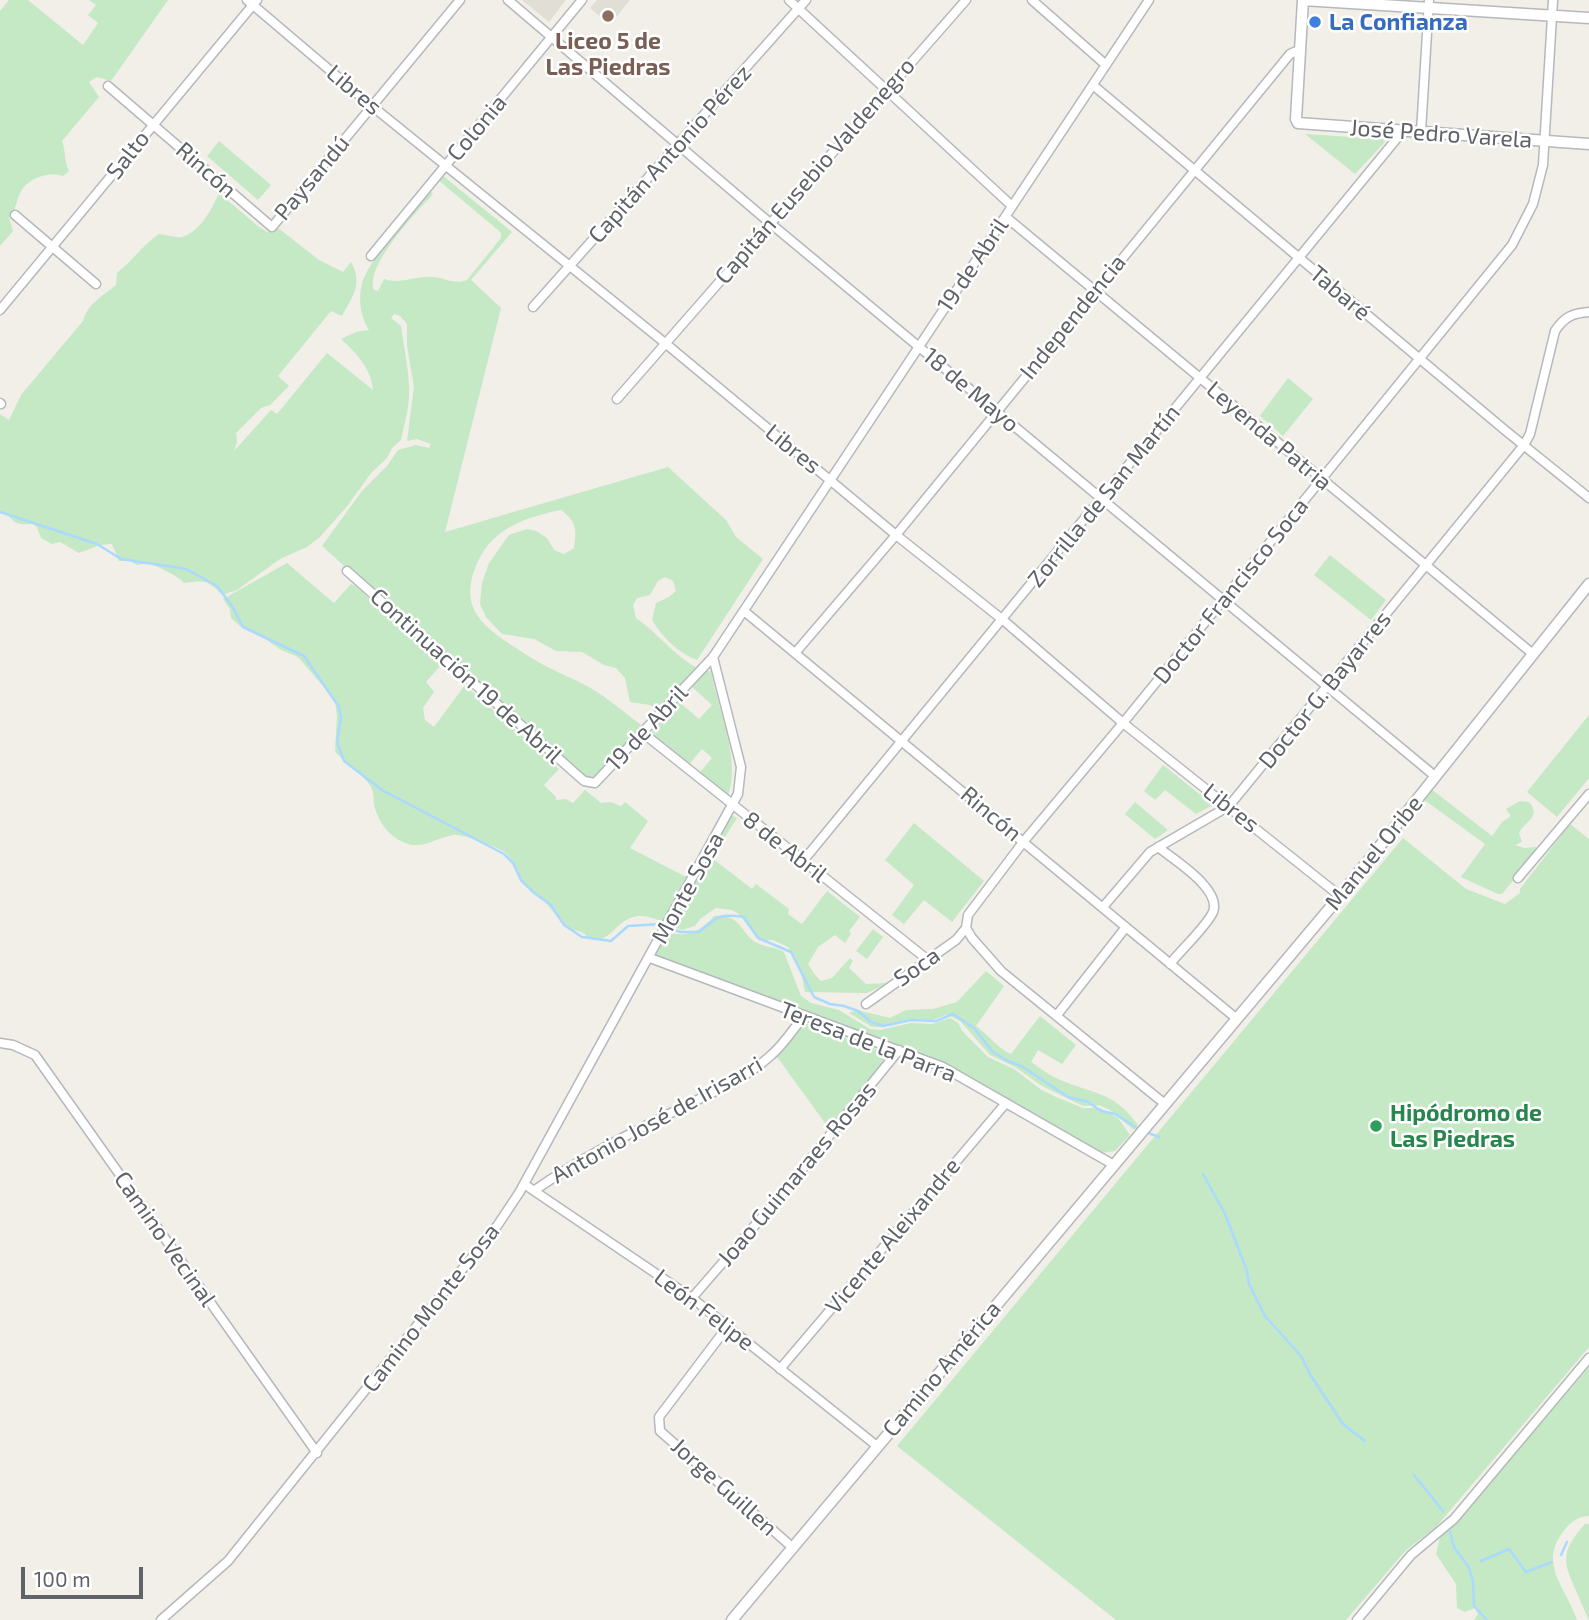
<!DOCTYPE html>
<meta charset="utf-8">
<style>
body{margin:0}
#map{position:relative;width:1589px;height:1620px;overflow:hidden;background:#f1efe8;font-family:"Exo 2",sans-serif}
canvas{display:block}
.scale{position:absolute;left:21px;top:1567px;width:122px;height:32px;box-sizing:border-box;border:4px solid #5f6368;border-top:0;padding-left:9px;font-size:21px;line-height:24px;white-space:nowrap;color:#5f6368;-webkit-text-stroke:5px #fff;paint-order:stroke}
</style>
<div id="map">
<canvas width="1589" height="1620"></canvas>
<div class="scale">100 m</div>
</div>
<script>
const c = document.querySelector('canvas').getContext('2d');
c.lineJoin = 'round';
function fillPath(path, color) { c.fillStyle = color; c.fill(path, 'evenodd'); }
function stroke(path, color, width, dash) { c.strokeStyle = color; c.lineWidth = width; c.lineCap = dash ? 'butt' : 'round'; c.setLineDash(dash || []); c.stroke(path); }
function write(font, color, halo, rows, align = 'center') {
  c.font = font + ' "Exo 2",sans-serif'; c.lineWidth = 5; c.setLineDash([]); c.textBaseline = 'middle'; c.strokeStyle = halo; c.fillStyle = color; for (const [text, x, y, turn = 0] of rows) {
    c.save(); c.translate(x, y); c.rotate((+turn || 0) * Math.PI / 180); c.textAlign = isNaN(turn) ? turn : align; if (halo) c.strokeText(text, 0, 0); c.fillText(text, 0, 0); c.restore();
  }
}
const education = new Path2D(`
 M522,0H566L549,22Z
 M597,0H630L610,25L590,8Z`);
const green = new Path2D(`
 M9,0H28L83,45L98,23L88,15L96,5L89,0H168L111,81L97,77L89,82L99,97L62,141C66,152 64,161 69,171L63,176C51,171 32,177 23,188C16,198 17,209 9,218L13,231L0,246V11Z
 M1305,134L1383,139L1385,142L1355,174Z
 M219,141L271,185L258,200L207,156Z
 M442,175L512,232L471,280L501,308L445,532L668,467L726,520L736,537L763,559L697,660C678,653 662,637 652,620L656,603L669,597L676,591L673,581L665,577L658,581L650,595L637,598L633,605L636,618C658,633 673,655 697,668L693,676L658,711L650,705L630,702L625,678L616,668L604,665L582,652L556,651L534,639L502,634L486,617L480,604L482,583L489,563L509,535L527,529L536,531L547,538L554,550L564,554L574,548C577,529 576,521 561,510C527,517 494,527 478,561C456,609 484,627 519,650C540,664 553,670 575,680C600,691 620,709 641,725V731L592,779L584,781L322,546L362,491L387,466L398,450L416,445L429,448L431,444L417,439L407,441L414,387L407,346V324L400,316L394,314L391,318L401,326C404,349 410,373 409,397C408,412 404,426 401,440L392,448L387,458L371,473L348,505L320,537L307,547L280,559L237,590L222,595C208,580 206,580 184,583C177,575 160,568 149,563L137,565L130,561H119L112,544L100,545L79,553L60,542L52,544L41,538L37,527L32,524C20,525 14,524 7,514L0,513V414L9,420L21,395L83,321C88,303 103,296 116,285L117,273C132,261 143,245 159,234C166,235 176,238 182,237C200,232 212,209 219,193L259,227L267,232L278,228L319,260L343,272L351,262C363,284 353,296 342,316L331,311L278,376L289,386L270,405L261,408L236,433L237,442L234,451L271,410L277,414L327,353L373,390C371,368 357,354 341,339L356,332L369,330C360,316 357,294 364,278C375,252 410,213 428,189L433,194C416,213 365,265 374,290L378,291L384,279C402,285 415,275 434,277C445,278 455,285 467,280L501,238V233L498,230L437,179Z
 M1288,378L1313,399L1283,436L1260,416Z
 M1330,555L1386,600L1371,620L1314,575Z
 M287,563L334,603L351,584L357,587L442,664L426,682L434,692L423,708L425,720L434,727L465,685L559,769L544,785L556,797V800L566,799L573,803L585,790L601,803L611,802L621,806L625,802L648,821L630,848L686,877L662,922C619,900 616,945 592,939C583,936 590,938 583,933C579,930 572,931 568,928C558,921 552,908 543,900C537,894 528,889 522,883C514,873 515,858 503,851C495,847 462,833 453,835C431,839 418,855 393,836C384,829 376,816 374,804C373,799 374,794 372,789C368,777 344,764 335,751L337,716L335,700L298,657L281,650L254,631L241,627L231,618L230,609L223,599Z
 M704,671H711C717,709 744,764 726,800L696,777L712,758L702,749L685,769L649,739L650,732L678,701L699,719L712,705L691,686Z
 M1589,715V778L1557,817L1527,792Z
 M1163,765L1213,805L1196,814L1165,790L1155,800L1144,791Z
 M1431,789L1492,836L1502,822L1511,816L1506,809L1520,801L1529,802C1542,817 1525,821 1519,833L1522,842L1515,845L1524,848L1536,847L1535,854L1502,894H1498L1461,877L1485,844L1423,799Z
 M1135,802L1168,830L1155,839L1125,814Z
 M731,815L737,818L712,858L752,889L756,884L789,909L788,914L802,924L827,891L860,917L849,931L851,934L845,943L835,935L818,947L808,964L815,975L821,981L832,978L850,958L853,961L849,968L866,984L888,983L867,993L805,992L802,977L788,947L773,940H763L756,937L739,914L732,910L716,908L700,919L695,926L682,930L669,925L726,818Z
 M914,823L984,881L952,922L924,900L904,924L892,915L914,885L885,860Z
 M1570,824L1589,839V1347L1436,1527L1406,1550L1346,1620H1116L897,1446L1403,838L1466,889L1505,904L1520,893V889Z
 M714,916C742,913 742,936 757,943C765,947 776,947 784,952L801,996L811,1003L839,1010L870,1029L880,1030L911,1023L932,1024L950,1018L958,1023L963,1032L988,1057L1014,1069L1040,1089L1056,1097L1083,1108H1100L1118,1118L1130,1135L1115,1151L1101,1153L976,1080L929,1056L656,955L667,931C686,939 701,931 714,916Z
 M873,929L883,937L867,959L856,951Z
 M986,971L1004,986L976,1026C987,1034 1000,1050 1011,1054L1040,1016L1076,1045L1062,1064L1038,1050L1031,1062C1039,1067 1046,1073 1054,1077C1088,1094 1113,1089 1138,1125L1134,1130L1110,1110L1099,1105L1083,1106L1042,1086L1015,1067L990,1055L960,1021L950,1016L946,1015L932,1020L909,1019L880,1027H872L849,1013L857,1010L890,1018L906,1010L933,1009L957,1002Z
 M804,1023L882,1051L887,1060L830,1130L775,1054L800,1025Z
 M1589,1367V1516C1579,1516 1572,1521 1566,1528C1536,1563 1566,1586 1577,1620H1474L1478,1614L1475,1608L1465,1612L1457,1608L1456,1584L1436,1554L1440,1537L1449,1530Z
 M1585,1524H1589V1620C1585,1612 1581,1603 1578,1595C1563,1562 1559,1553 1585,1524Z`);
const stream = new Path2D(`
 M0,512L97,544L121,559L186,569L217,586L232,606L243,627L304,656L339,707L341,718L337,742L344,761L382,790L504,854L513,863L521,880L533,892L551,905L564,925L582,937L611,941L628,926L661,924L680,932H699C717,917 720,913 744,917L758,938L791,952L814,997L830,1004L844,1006L858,1011L871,1022L883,1026L911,1020L936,1021L953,1014L974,1028L992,1051L1006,1060L1023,1067L1068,1097L1088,1102L1101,1111L1115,1114L1140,1130
 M1146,1132L1159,1137
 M1203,1174L1225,1214L1247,1271L1249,1284L1265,1316L1301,1356L1311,1376L1343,1424L1365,1441
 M1414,1475L1443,1511
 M1450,1532L1454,1547L1468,1566L1473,1581L1474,1606L1487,1620
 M1561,1555L1567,1542
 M1481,1561L1509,1549L1526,1572L1552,1562`);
const minor = new Path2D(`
 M247,0L372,106L665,343L896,535L1003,620L1123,723L1340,896
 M508,0L770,223L1436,777
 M789,0L1012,206
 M1032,0L1106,65
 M108,86L272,227L460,0
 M1094,86L1506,431L1589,498
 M1421,132L1429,0
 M15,215L96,284
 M1006,217L1533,654
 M371,256L582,0
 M533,307L806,0
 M0,310L257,0
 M617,399L966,0
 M0,403L1,404
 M347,571L584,781L595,783L713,657L1149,0
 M744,611L1237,1019
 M796,652L896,535L1290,54L1299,50
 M643,733L928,960
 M1158,847C1174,860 1222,889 1213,912C1207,926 1180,951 1170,964
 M803,861L1403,131
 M1518,878L1589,794
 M1103,907L1150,852L1229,806L1524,445L1530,434L1555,331C1564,317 1573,313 1589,312
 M650,958L943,1067L1114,1165
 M866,1004L956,940L966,928
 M1057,1015L1126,927
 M0,1043L13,1045L35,1055L317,1453
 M1165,1104L1001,971L972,938L966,928L968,915L1024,841L1123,723L1512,245L1533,204L1543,165L1553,0
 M524,1184L692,1298L877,1446
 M535,1190C581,1158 631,1133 681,1108C709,1094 746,1078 769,1057C783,1046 793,1029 804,1016
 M692,1298L782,1194L899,1050
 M728,1326L659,1417L660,1431L792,1547
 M780,1369L1006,1103
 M161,1620L228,1561L497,1226L519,1193L738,794L741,767L713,657
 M1357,1620L1411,1555L1454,1519L1589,1358`);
const tertiary = new Path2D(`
 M1303,0L1296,119L1298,123L1589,144
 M1303,0L1589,18
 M732,1620L1340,896L1589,584`);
const markers = [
 [608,16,7,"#8d6e63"],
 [1315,22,7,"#3f7fe0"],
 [1376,1126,7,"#2e9e5b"]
];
const shopNames = [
 ["La Confianza",1329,22]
];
const educationNames = [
 ["Liceo 5 de",608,41],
 ["Las Piedras",608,67]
];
const streetNames = [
 ["Libres",354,90,40],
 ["Colonia",477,128,-50],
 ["José Pedro Varela",1441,134,4],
 ["Capitán Antonio Pérez",670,154,-48],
 ["Salto",128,155,-52],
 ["Rincón",206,170,41],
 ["Capitán Eusebio Valdenegro",815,171,-49],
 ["Paysandú",312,178,-50],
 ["19 de Abril",973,265,-56],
 ["Tabaré",1340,293,40],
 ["Independencia",1073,317,-51],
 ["18 de Mayo",971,390,40],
 ["Leyenda Patria",1269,436,40],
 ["Libres",793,449,39],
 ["Zorrilla de San Martín",1104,496,-51],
 ["Doctor Francisco Soca",1231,591,-51],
 ["Continuación 19 de Abril",466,676,42],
 ["Doctor G. Bayarres",1325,690,-51],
 ["19 de Abril",647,728,-47],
 ["Libres",1231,808,38],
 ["Rincón",991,814,40],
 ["8 de Abril",785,847,38],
 ["Manuel Oribe",1374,853,-51],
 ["Monte Sosa",688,888,-61],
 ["Soca",917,967,-35],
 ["Teresa de la Parra",868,1042,21],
 ["Antonio José de Irisarri",657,1120,-29],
 ["Joao Guimaraes Rosas",797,1174,-50],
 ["Vicente Aleixandre",893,1236,-50],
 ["Camino Vecinal",165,1239,55],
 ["Camino Monte Sosa",431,1308,-52],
 ["León Felipe",704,1310,37],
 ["Camino América",942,1369,-50],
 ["Jorge Guillen",724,1487,42]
];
const leisureNames = [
 ["Hipódromo de",1390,1113],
 ["Las Piedras",1390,1139]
];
fillPath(education, '#e1ded6');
fillPath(green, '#c5e8c5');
stroke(stream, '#aadaff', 2.5);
stroke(minor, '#b5b8bc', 11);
stroke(tertiary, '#b5b8bc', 13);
stroke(minor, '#fff', 8);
stroke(tertiary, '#fff', 10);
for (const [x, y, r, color] of markers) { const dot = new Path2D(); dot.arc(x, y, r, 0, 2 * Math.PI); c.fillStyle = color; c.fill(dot); stroke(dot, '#fff', 2.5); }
write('bold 23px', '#366cbe', '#fff', shopNames, 'left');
write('bold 23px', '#785e54', '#fff', educationNames);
write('23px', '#5f6368', '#fff', streetNames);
write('bold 23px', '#27864d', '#fff', leisureNames, 'left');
</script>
